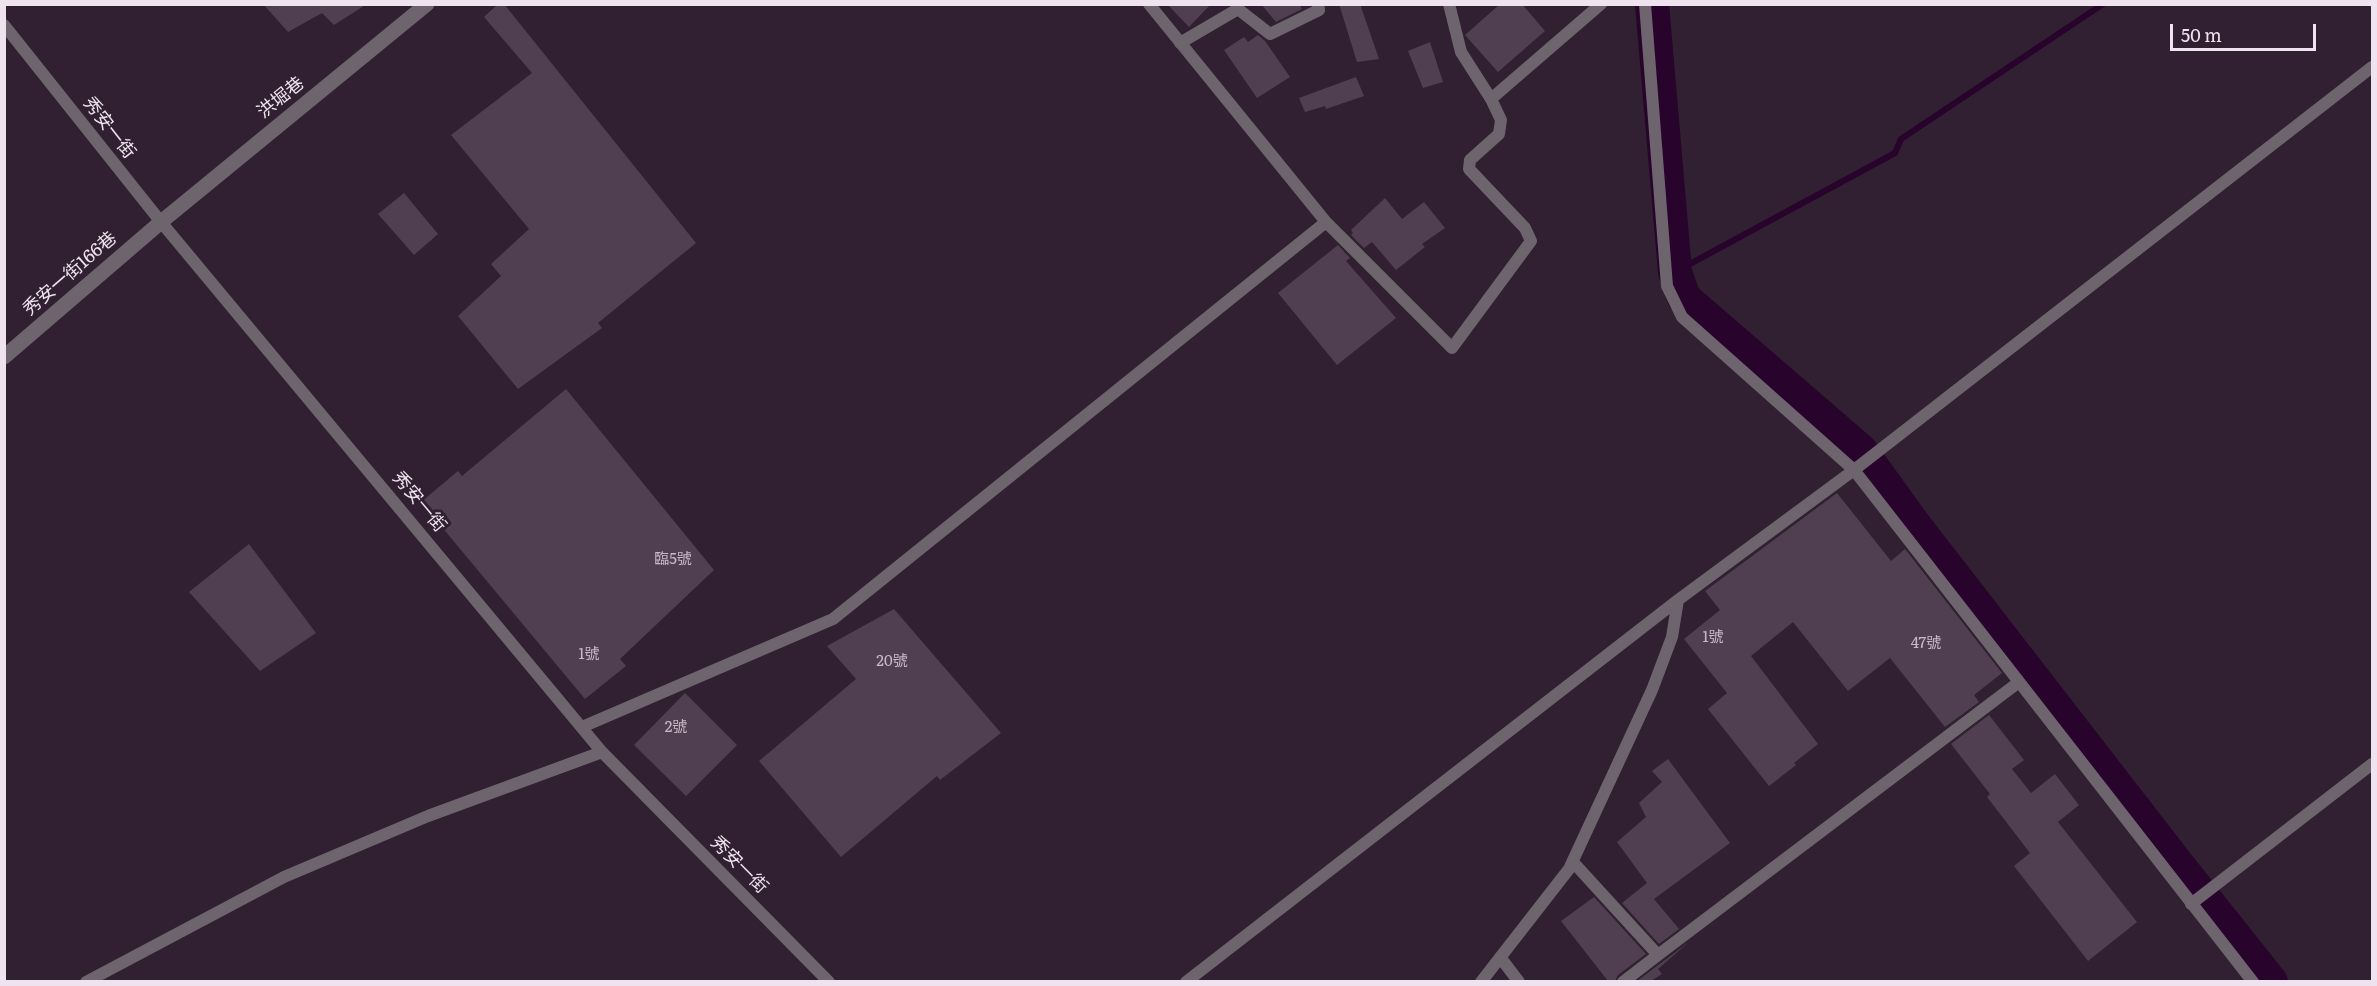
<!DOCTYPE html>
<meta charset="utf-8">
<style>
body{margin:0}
#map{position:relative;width:2377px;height:986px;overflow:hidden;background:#302031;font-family:Literata,serif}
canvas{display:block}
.frame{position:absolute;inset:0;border:6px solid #eee3ee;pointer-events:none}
.scale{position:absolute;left:2170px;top:24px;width:146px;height:27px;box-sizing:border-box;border:3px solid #eee3ee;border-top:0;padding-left:8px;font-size:18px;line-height:21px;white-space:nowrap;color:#eee3ee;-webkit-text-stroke:4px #302031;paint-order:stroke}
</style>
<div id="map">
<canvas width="2377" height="986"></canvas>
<div class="frame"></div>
<div class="scale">50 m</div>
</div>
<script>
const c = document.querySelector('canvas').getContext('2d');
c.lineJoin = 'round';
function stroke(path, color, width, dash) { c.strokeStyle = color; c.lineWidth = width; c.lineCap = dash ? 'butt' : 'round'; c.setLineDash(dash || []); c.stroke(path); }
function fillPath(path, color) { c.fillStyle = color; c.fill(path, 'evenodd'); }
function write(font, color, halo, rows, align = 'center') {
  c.font = font + ' Literata,"Noto Sans TC",serif'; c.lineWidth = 6; c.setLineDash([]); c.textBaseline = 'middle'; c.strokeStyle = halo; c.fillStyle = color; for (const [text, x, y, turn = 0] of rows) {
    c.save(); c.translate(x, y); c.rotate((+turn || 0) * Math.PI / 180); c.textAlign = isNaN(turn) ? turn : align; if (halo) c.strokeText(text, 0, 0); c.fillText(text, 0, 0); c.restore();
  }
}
const stream = new Path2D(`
 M1675,272L1895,153L1901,139L2103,4`);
const river = new Path2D(`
 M1652,4L1675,272L1684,298L1860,450L1915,526L2177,864L2271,982`);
const building = new Path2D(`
 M263,4H367L334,25L322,13L288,32Z
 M498,4H504L696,243L598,323L602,328L518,389L458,316L501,276L491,264L529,229L451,135L532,73L484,17Z
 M1167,4H1211L1189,27Z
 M1261,4H1299L1302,9L1276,22Z
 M1339,4H1360L1379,59L1357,62Z
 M1500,4H1522L1545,31L1498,72L1465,35Z
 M1258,35L1265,41L1290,77L1257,98L1224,50L1244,37L1248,42Z
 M1430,42L1443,82L1423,88L1408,51Z
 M1356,77L1364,96L1326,109L1325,106L1305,112L1299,98Z
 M404,193L438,234L414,255L378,214Z
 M1385,198L1402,219L1424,202L1445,228L1422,244L1425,247L1396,270L1372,242L1364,248L1351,235L1353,233L1351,230Z
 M1338,245L1350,258L1346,261L1396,318L1337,365L1278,293Z
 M566,389L714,570L620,659L626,666L585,699L421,502L458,471L462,476Z
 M1837,493L1891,561L1905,549L2002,673L1974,695L1979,702L1945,727L1890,658L1848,691L1793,622L1751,656L1818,744L1794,763L1796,765L1769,786L1708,709L1727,693L1684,639L1720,610L1705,591Z
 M249,544L316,633L260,671L189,592Z
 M894,609L1001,733L940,780L937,776L841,857L759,761L856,679L827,646Z
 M685,693L737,745L686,796L634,745Z
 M1989,715L2024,760L2012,769L2031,793L2055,774L2079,805L2058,822L2137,922L2088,961L2014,866L2030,853L1987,797L1990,794L1951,744Z
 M1668,759L1730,843L1654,899L1679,929L1659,944L1622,903L1647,883L1617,842L1646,817L1639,803L1662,782L1652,771Z
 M1594,897L1646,954L1618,975L1615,981H1608L1561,921Z
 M1689,942L1658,969L1662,974L1651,981H1637Z`);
const service = new Path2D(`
 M1149,4L1326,222L1452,348L1531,241L1525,228L1469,169L1470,160L1499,134L1501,120L1491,99L1601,4
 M1449,4L1461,52L1491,99
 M1645,4L1667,286L1682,317L1854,470L2253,982
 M4,25L161,222L602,752L829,982
 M1180,43L1238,9L1270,34L1319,10L1318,4
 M582,727L833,619L1326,222
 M1573,862L1658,955L2019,682
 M2191,904L2372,764
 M1500,957L1519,982
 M86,982L284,877L428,816L602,752
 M1186,982L1678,600L1854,470L2372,67
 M1481,982L1569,869L1652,690L1672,637L1678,600
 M1623,982L1658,955`);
const tertiary = new Path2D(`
 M4,357L161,222L427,4`);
const numberNames = [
 ["臨5號",673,560],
 ["1號",1713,638],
 ["47號",1926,644],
 ["1號",589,655],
 ["20號",892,662],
 ["2號",676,728]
];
const streetNames = [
 ["洪堀巷",281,98,-39],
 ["秀安一街",109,128,52],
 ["秀安一街166巷",70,274,-41],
 ["秀安一街",419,502,50],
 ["秀安一街",739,865,45]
];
stroke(stream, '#28032c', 6);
stroke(river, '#28032c', 34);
fillPath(building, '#503f51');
stroke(service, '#6d646d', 12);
stroke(tertiary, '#6d646d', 15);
write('15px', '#c6bac7', null, numberNames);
write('18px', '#eee3ee', '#302031', streetNames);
</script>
